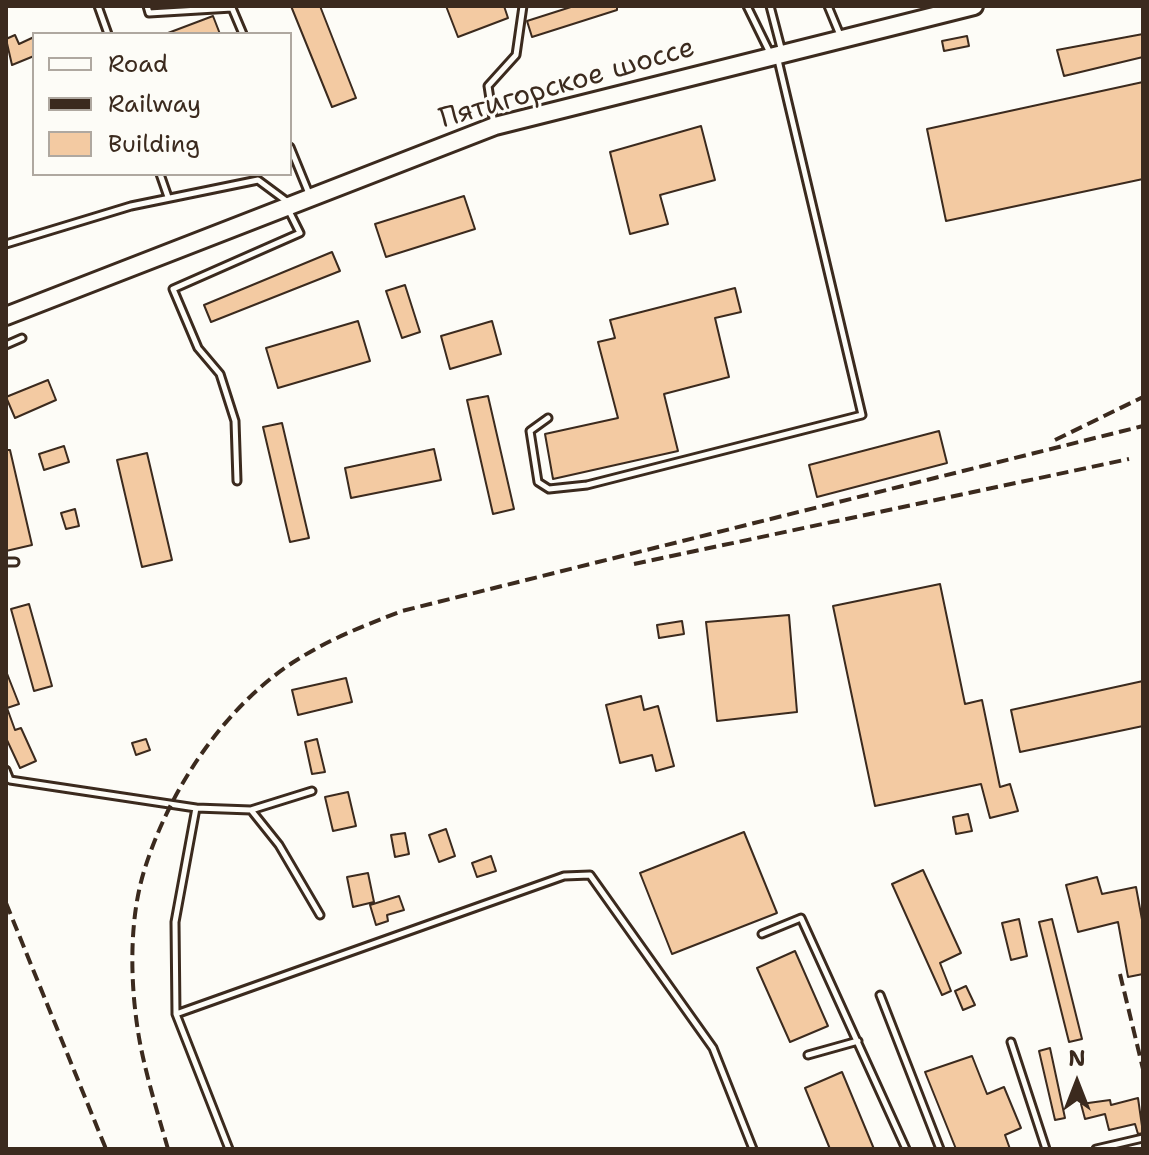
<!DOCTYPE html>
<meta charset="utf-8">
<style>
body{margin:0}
#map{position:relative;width:1149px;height:1155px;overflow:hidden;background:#fdfcf7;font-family:"Shantell Sans",sans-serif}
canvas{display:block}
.frame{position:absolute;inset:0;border:8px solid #3b2a1e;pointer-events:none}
.legend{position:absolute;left:32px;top:32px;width:260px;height:144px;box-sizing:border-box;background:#fdfcf7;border:2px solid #afa8a0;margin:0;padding:10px 14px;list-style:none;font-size:24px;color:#3b2a1e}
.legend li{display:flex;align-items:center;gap:16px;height:40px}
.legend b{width:40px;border:2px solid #afa8a0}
.north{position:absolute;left:1037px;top:1043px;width:80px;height:80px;-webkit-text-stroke:6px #fdfcf7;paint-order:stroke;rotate:0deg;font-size:22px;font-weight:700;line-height:32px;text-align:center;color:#3b2a1e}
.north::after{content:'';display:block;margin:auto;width:28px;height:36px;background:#3b2a1e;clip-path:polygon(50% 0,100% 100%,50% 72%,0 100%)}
</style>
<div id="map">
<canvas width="1149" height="1155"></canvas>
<div class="frame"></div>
<ul class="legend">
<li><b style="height:10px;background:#fdfcf7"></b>Road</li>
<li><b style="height:10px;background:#3b2a1e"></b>Railway</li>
<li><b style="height:22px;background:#f3caa2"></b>Building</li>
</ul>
<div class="north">N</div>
</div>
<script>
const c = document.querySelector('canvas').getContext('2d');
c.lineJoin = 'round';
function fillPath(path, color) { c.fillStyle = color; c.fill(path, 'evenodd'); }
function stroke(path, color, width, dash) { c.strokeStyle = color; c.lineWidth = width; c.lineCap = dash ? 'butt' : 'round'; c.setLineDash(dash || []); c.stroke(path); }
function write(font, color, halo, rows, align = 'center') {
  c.font = font + ' "Shantell Sans",sans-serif'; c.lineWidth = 6; c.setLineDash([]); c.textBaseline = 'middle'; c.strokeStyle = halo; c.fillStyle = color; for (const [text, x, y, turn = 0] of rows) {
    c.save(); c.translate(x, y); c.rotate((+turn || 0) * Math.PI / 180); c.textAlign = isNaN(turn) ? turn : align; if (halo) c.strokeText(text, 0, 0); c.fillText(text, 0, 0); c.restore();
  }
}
const building = new Path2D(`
 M291,6H320L356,98L332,107Z
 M446,6H504L508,18L458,37Z
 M574,6H617V10L532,37L527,21Z
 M213,16L220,34H168V33Z
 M1143,34V57L1064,76L1057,50Z
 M15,35L19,44L34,37V56L12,65L6,39Z
 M967,36L969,46L944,51L942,41Z
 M1143,82V179L946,221L927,129Z
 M701,126L715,180L660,195L668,224L630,234L610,152Z
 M464,196L475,229L386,257L375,224Z
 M332,252L340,271L211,322L204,305Z
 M405,285L420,332L402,338L386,291Z
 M735,288L741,312L715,318L729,377L664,394L678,451L553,479L545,434L618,418L598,342L615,338L610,320Z
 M358,321L370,361L278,388L266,348Z
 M492,321L501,354L450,369L441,336Z
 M48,380L56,400L15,418L6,397Z
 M488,396L514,509L493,514L467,400Z
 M282,423L309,538L290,542L263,427Z
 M939,431L947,463L817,497L809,465Z
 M64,446L69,462L44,470L39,454Z
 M434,449L441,480L351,498L345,468Z
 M6,450H10L32,545L6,551Z
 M147,453L172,560L142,567L117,460Z
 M75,509L79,526L66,529L61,513Z
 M940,584L965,704L982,700L1000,787L1010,784L1018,811L990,818L981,784L875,806L833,606Z
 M29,604L52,686L34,691L11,609Z
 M789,615L797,712L717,721L706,622Z
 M682,621L684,634L659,638L657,625Z
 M6,671L19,704L7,708L15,730L21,728L36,761L20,768L6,738Z
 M346,678L352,702L298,715L292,690Z
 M1143,681V726L1020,752L1011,710Z
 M641,696L644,710L658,706L674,766L656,771L652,755L620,763L606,705Z
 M146,739L150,750L136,755L132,743Z
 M317,739L325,772L312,774L305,742Z
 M348,792L356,826L333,831L325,797Z
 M968,814L972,831L956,834L953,817Z
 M446,829L455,856L439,862L429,835Z
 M744,832L777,913L672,954L640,873Z
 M405,833L409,854L395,857L391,835Z
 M491,856L496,871L477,877L472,863Z
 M923,870L961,953L940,963L951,991L942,995L892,884Z
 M368,873L374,902L353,907L347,877Z
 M1097,877L1102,894L1136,887L1143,925V974L1128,977L1118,922L1078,932L1066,885Z
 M399,896L404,910L387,915L388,921L376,925L370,905Z
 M1019,919L1027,956L1011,960L1002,923Z
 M1052,919L1082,1039L1069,1042L1039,922Z
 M795,951L828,1026L790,1042L757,968Z
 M966,986L975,1005L963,1010L955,991Z
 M1050,1048L1065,1118L1055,1120L1039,1051Z
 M972,1056L987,1094L1004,1087L1021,1128L1005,1135L1010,1149H956L925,1072Z
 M842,1072L874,1149H830L805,1088Z
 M1138,1098L1143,1133L1138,1134L1135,1124L1109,1130L1105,1114L1085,1119L1081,1104L1110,1100L1111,1105Z`);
const service = new Path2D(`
 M98,6L108,34
 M147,6L149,13L232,8L243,34
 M747,6L771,55
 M770,6L782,52
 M828,6L840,35
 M494,125L488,86L516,55L523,6
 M290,147L310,196
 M160,174L168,197
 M6,244L131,206L258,180L289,203
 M6,345L22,338
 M548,418L530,431L538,482L549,489L587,485L862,415L778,60
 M237,481L235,421L220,374L198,348L173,289L300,233L289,211
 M6,562H15
 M6,770L10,780L196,808L251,810L312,791
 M196,808L175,922L176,1014L229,1149
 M251,810L279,845L320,915
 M762,934L801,918L906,1149
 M880,995L940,1149
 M176,1014L564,876L590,875L713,1048L753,1149
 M1011,1042L1046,1149
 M808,1055L858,1041
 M1096,1149L1143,1138`);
const primary = new Path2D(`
 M6,316L495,126L974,6`);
const rail = new Path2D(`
 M1055,440L1143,397
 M634,564L1129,459
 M6,903L106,1149
 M1120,974L1143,1069
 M168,1149C158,1114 147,1079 140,1043C130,989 128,920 145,868C170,789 223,709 292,663C327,640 363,626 402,611L1143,426`);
const streetNames = [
 ["Пятигорское шоссе",567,84,-16]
];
fillPath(building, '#f3caa2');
stroke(building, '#3b2a1e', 2);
stroke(service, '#3b2a1e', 11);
stroke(primary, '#3b2a1e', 22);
stroke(service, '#fdfcf7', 5);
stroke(primary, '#fdfcf7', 16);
stroke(rail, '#3b2a1e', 4, [12, 6]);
write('28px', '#3b2a1e', '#fdfcf7', streetNames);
</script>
